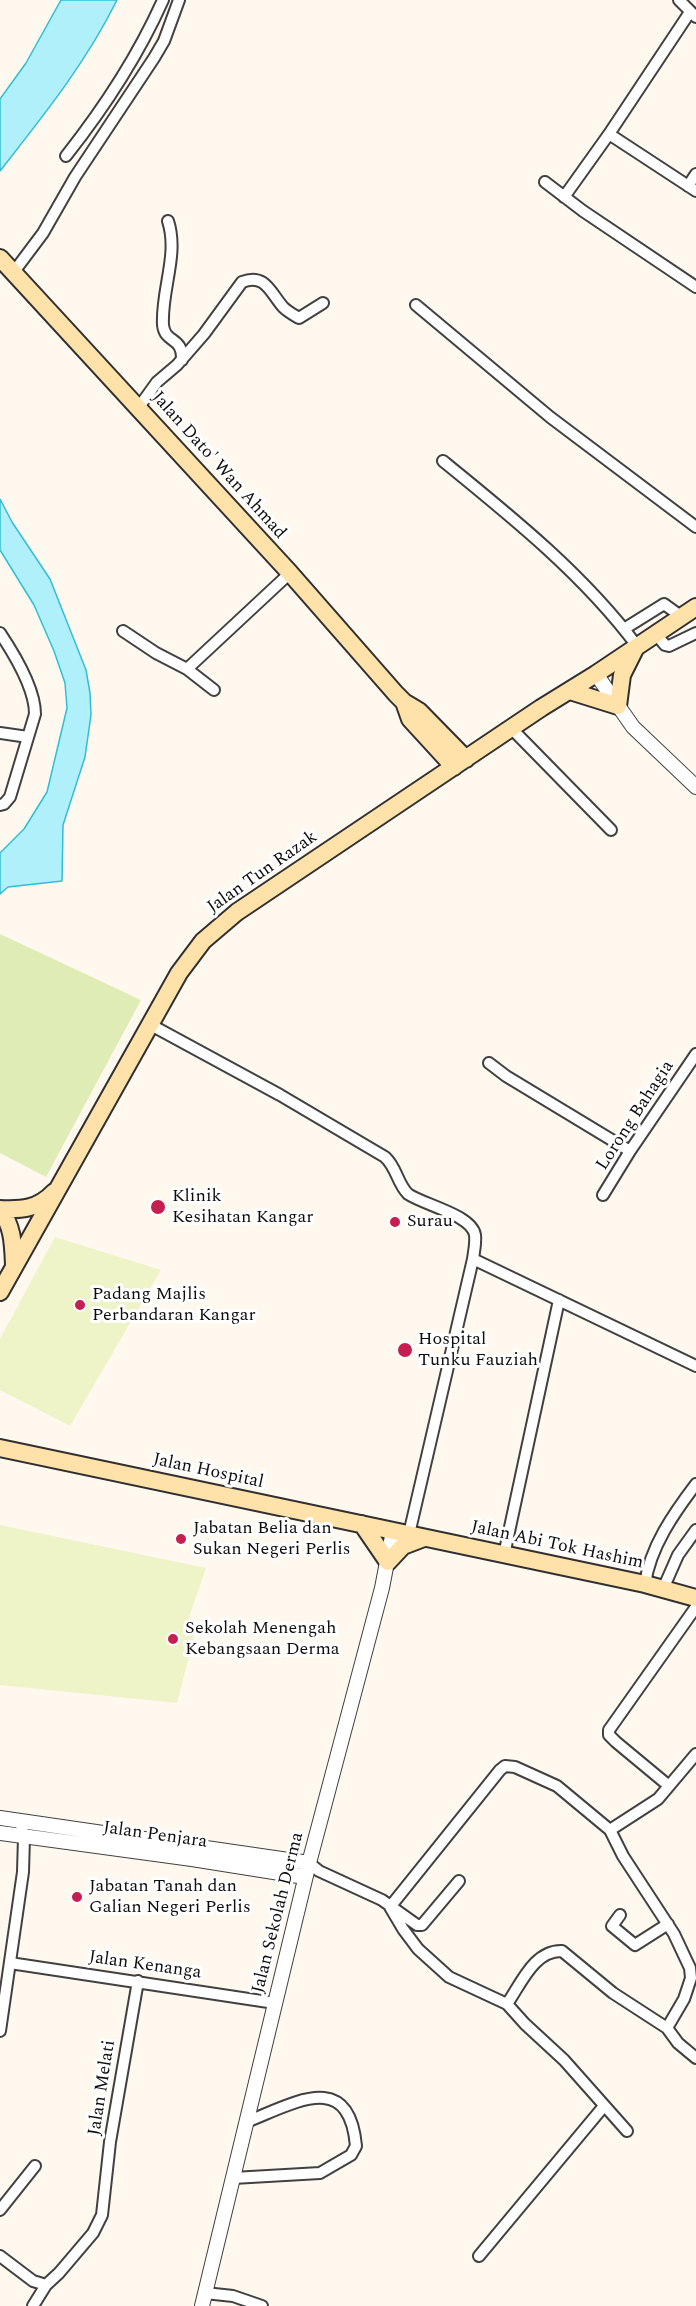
<!DOCTYPE html>
<style>
body{margin:0}
canvas{display:block;background:#fff8ef}
</style>
<canvas width="696" height="2306"></canvas>
<script>
const c = document.querySelector('canvas').getContext('2d');
c.lineJoin = 'round';
function fillPath(path, color) { c.fillStyle = color; c.fill(path, 'evenodd'); }
function stroke(path, color, width, dash) { c.strokeStyle = color; c.lineWidth = width; c.lineCap = dash ? 'butt' : 'round'; c.setLineDash(dash || []); c.stroke(path); }
function write(font, color, halo, rows, align = 'center') {
  c.font = font + ' Spectral,serif'; c.lineWidth = 6; c.setLineDash([]); c.textBaseline = 'middle'; c.strokeStyle = halo; c.fillStyle = color; for (const [text, x, y, turn = 0] of rows) {
    c.save(); c.translate(x, y); c.rotate((+turn || 0) * Math.PI / 180); c.textAlign = isNaN(turn) ? turn : align; if (halo) c.strokeText(text, 0, 0); c.fillText(text, 0, 0); c.restore();
  }
}
const green = new Path2D(`
 M0,934L141,1000L46,1177L0,1153Z`);
const pitch = new Path2D(`
 M55,1237L161,1270L70,1426L0,1390V1339Z
 M0,1525L206,1568L186,1626L196,1629L177,1703L0,1685Z`);
const water = new Path2D(`
 M61,0H117C86,63 43,116 0,171V99L26,63Z
 M0,499L12,522L50,579L86,670L90,693L91,715L85,757L63,825L62,881L8,887L0,894V853L24,829L47,792L67,708L65,683L54,651L34,605L0,550Z`);
const minor = new Path2D(`
 M679,0L696,17
 M609,134L696,191
 M66,156C104,108 138,56 163,0
 M545,182L583,211L696,287
 M688,186L696,174
 M564,197L609,134L690,12
 M168,221C179,255 161,290 163,325C165,344 183,336 182,360
 M13,273L43,233L75,177L154,58L164,41L179,0
 M416,305L550,417L696,527
 M139,407L157,382L177,365L204,334L242,282C265,273 270,292 283,307C288,312 294,315 299,318L323,303
 M443,461C512,517 584,575 637,646
 M624,629L664,604L682,617
 M123,631L156,653L187,669L290,573
 M0,633C14,654 35,689 35,714L10,797L4,804L0,805
 M656,634L665,645L669,646L696,633
 M187,669L214,690
 M511,728L611,830
 M0,733L28,737
 M151,1025L280,1095L385,1157C397,1168 397,1183 408,1194C424,1205 472,1215 475,1235C476,1243 474,1251 473,1259L409,1534
 M489,1063L506,1076L630,1151
 M603,1195L630,1151L696,1054
 M473,1259L696,1366
 M504,1555L559,1300
 M645,1584C650,1547 674,1513 696,1484
 M663,1589L678,1555L696,1530
 M669,1786L616,1742L609,1735V1730L696,1607
 M610,1830L658,1799L696,1754
 M309,1863L319,1871L382,1900L417,1925H422L459,1881
 M390,1907L500,1770L505,1766L515,1767L557,1786L610,1830L623,1856L674,1934L690,1968L691,1978L684,1999L667,2028
 M390,1907L403,1929L418,1949L449,1977L507,2004L525,2024L564,2060L627,2131
 M620,1915L612,1926L635,1945L668,1924
 M10,1963L275,2003
 M507,2004C521,1984 534,1950 562,1951L613,1993L667,2028L678,2043L696,2058
 M0,2031L23,1872L24,1837L20,1821
 M233,2178L320,2173L351,2155L356,2146C349,2068 293,2104 246,2122
 M0,2210L35,2166
 M0,2256L33,2281L46,2285
 M479,2256L604,2106
 M205,2293L233,2296L262,2306
 M33,2306L46,2285L59,2273L93,2233L102,2215L110,2142L138,1981`);
const tertiary = new Path2D(`
 M596,674L633,727L696,787
 M0,1818L309,1863
 M0,1833L192,1859L305,1877
 M202,2306L309,1863L382,1588L393,1531`);
const secondary = new Path2D(`
 M0,258L290,573L396,694L404,702L419,711L466,759
 M570,691L618,706L622,675L635,649
 M404,702L410,719L454,767
 M0,1209C22,1210 38,1209 54,1192
 M0,1209C13,1227 13,1243 14,1265
 M0,1292L179,973L203,941L237,912L541,708L596,674L696,607
 M0,1448L645,1584L696,1598
 M362,1524L388,1562L403,1546L424,1538`);
const markers = [
 [158,1207,8,"#c61e50"],
 [395,1222,6,"#c61e50"],
 [80,1305,6,"#c61e50"],
 [405,1350,8,"#c61e50"],
 [181,1539,6,"#c61e50"],
 [173,1639,6,"#c61e50"],
 [77,1897,6,"#c61e50"]
];
const streetNames = [
 ["Jalan Dato' Wan Ahmad",218,466,48],
 ["Jalan Tun Razak",263,873,-35],
 ["Lorong Bahagia",636,1116,-57],
 ["Jalan Hospital",208,1472,12],
 ["Jalan Abi Tok Hashim",557,1546,12],
 ["Jalan Penjara",155,1836,8],
 ["Jalan Sekolah Derma",279,1913,-76],
 ["Jalan Kenanga",145,1966,8],
 ["Jalan Melati",103,2088,-81]
];
const poiNames = [
 ["Klinik",172,1197],
 ["Kesihatan Kangar",172,1218],
 ["Surau",407,1222],
 ["Padang Majlis",92,1295],
 ["Perbandaran Kangar",92,1316],
 ["Hospital",418,1340],
 ["Tunku Fauziah",418,1361],
 ["Jabatan Belia dan",193,1529],
 ["Sukan Negeri Perlis",193,1550],
 ["Sekolah Menengah",185,1629],
 ["Kebangsaan Derma",185,1650],
 ["Jabatan Tanah dan",89,1887],
 ["Galian Negeri Perlis",89,1908]
];
fillPath(green, '#dfecb6');
fillPath(pitch, '#eef3c8');
fillPath(water, '#b0f0fa');
stroke(water, '#33bdd5', 1.5);
stroke(minor, '#414141', 14);
stroke(tertiary, '#414141', 16);
stroke(secondary, '#303030', 20);
stroke(minor, '#fff', 10);
stroke(tertiary, '#fff', 14);
stroke(secondary, '#ffe1aa', 16);
for (const [x, y, r, color] of markers) { const dot = new Path2D(); dot.arc(x, y, r, 0, 2 * Math.PI); c.fillStyle = color; c.fill(dot); stroke(dot, '#fff', 2); }
write('18px', '#0e0e0e', '#fff', streetNames);
write('18px', '#0e0e0e', '#fff', poiNames, 'left');
</script>
